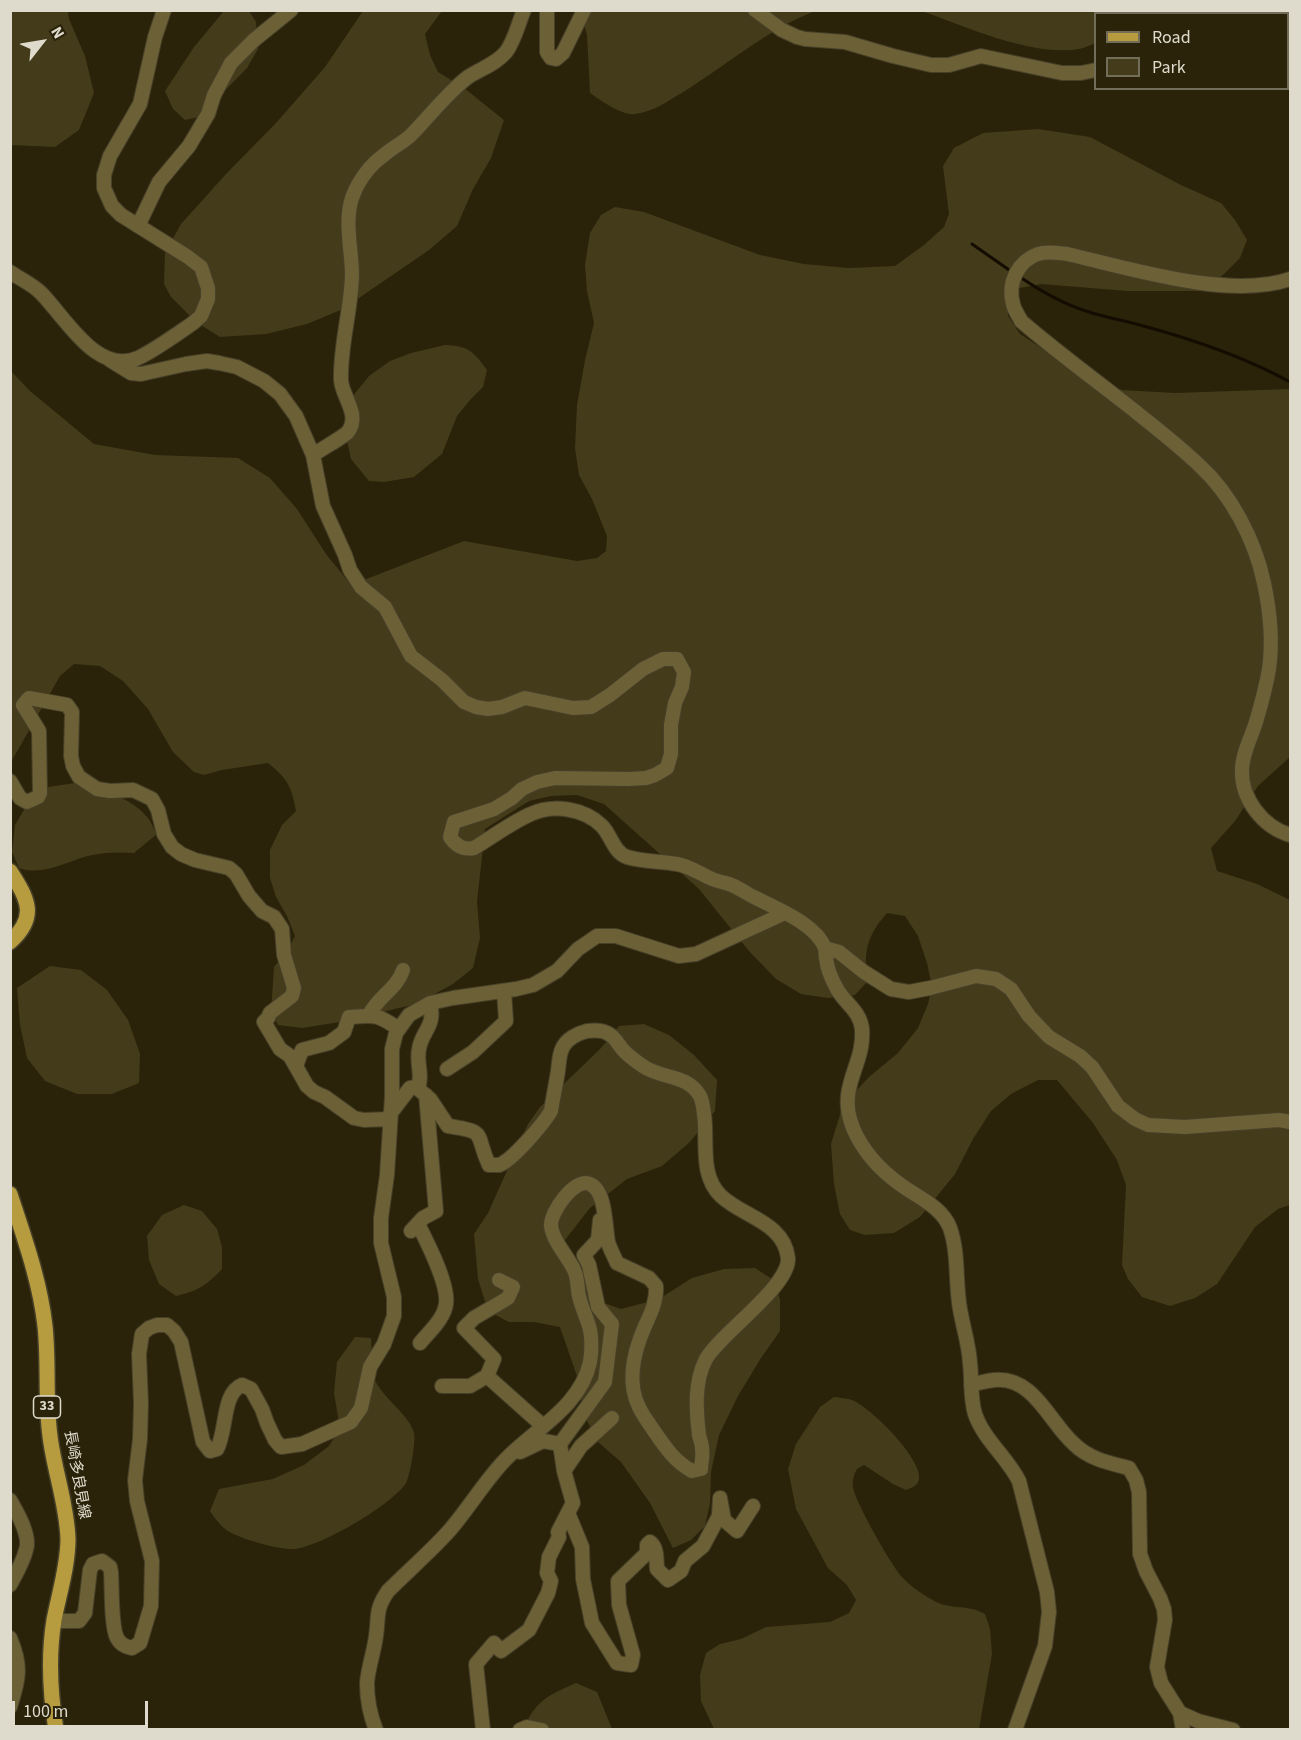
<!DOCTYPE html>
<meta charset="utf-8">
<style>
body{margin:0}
#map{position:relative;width:1301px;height:1740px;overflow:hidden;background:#2a230a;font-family:"Source Sans 3",sans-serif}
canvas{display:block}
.frame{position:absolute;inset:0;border:12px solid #dfdbcc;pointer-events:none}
.legend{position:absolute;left:1094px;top:12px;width:195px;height:78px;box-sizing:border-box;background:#2a230a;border:2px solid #726d58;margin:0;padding:8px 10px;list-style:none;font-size:18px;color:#dfdbcc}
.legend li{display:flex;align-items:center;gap:12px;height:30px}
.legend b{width:30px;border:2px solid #726d58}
.north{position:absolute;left:12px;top:12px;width:60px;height:60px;-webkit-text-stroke:4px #2a230a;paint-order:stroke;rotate:59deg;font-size:16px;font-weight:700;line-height:24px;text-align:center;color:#dfdbcc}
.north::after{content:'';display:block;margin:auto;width:21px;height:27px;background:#dfdbcc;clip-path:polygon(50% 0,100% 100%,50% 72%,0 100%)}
.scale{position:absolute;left:12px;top:1701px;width:136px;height:27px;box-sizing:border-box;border:3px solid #dfdbcc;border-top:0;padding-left:8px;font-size:18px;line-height:21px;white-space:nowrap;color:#dfdbcc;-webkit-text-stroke:4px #2a230a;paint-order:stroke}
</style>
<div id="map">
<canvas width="1301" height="1740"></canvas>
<div class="frame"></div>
<ul class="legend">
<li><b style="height:8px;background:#b69c3f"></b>Road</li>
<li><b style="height:16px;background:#443b1a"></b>Park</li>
</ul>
<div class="north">N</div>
<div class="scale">100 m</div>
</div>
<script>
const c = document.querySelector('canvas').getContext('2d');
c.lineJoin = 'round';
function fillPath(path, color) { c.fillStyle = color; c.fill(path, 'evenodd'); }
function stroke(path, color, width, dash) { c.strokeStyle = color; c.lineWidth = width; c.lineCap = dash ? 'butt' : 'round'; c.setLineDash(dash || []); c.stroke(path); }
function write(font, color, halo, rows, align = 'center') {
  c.font = font + ' "Source Sans 3","Noto Sans JP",sans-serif'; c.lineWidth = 4.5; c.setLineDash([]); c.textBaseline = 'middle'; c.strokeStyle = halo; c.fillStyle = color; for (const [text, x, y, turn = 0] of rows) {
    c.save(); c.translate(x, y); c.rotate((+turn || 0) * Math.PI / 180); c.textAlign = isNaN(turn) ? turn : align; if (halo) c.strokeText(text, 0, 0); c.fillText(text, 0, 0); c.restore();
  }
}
const green = new Path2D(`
 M11,10L68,11L69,19L85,56L94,93L79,130L55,147L11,145Z
 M224,11H249L256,22L258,49L247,68L199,117L185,120L173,109L165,91L194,47Z
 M363,11H442L425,34L430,55L438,72L464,88L504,120L491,158L473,189L457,226L429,250L343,309L307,324L266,334L220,337L196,322L171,297L164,284L165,253L181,224L226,174L276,123L325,67Z
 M580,11H815C767,30 728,64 685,91C669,100 654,112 635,114C622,116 600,100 590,93L587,35Z
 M922,11H1158L1152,13L1096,14L1095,43C1054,67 964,26 922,11Z
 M1038,129L1090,137L1181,185L1221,203L1235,220L1247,240L1240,258L1224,274L1204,291H1127L1041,284L1014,289L1008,303V316L1020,334L1084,376L1122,390L1175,393L1290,389V757L1258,786L1235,821L1211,848L1217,871L1257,884L1290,900V1205L1278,1209L1255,1227L1217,1284L1195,1298L1170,1306L1142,1297L1128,1279L1122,1265L1126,1185L1117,1160L1093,1123L1057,1080H1038L1011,1094L991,1111L973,1139L955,1174L920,1217L894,1233L865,1235L850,1230L840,1214L834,1184L831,1144L843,1105L869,1077L898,1053L918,1028L928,1004L932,986L927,963L918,936L905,916L887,913C866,937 864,951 867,982L855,995L828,998L801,994L776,979L749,951L699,889L604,804L577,795L551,796L529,801L485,829L477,902L480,938L473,968L453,984L416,1004L340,1022L302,1028L278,1025L271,1012L274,967L287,951L295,936L287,916L276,897L270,878V850L282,825L296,811C292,787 287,778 268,763L222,770L204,775L194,772L173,752L148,709L123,681L100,666L74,664L60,676L11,762V371L30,391L94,444L155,455L238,458L270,478L297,509L326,554L351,585L464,541L577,561L597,558L606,551L607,536L592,499L579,475L575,448L577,405L585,360L594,323L587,291L585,265L590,233L601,215L615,207L644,212L760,255L804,264L848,268L895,266L924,245L944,227L949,214L943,166L954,148L983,133Z
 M445,345C469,346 473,351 487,370L483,387L471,399L457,416L442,454L414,477L384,482L369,481L351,459L344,426L348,402L369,376L390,361L411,353Z
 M82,782C104,790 132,798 148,818C151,822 154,829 157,834L134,853C120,852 107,852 92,855C69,860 43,877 19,868L12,852L15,825L28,803L48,787Z
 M50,966L81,970L107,990L128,1020L140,1054L139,1083L112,1094H77L45,1081L27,1058L20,1025L17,988Z
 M644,1024L669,1035L694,1055L717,1080L715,1111L690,1142L662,1166L627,1179L590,1208L565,1240V1264L590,1298L621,1309L659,1299L692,1278L724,1269L755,1268L775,1281L780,1300V1331L761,1358L738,1396L719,1435L711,1472L710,1503L705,1526L691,1540L673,1548L650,1503L621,1462L598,1442L583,1413L578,1379L560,1327L534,1322H509L488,1311L478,1279L474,1234L488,1213L528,1124L540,1107L601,1048L619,1026Z
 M184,1205L202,1211L217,1229L222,1247V1269C207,1285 198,1291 176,1296L159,1284L149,1260L147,1236L162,1215Z
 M355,1337L371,1338C372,1349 371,1369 374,1378C381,1397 410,1415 414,1433C416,1441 410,1476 406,1483C392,1505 320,1547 294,1549C279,1550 236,1538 225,1529C219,1524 214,1517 210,1511L219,1489L273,1479L304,1465L329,1446L340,1428L334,1393L337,1362Z
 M834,1397C840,1398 847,1398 852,1400C870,1407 922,1458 919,1479C918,1486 911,1488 906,1490L893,1484L864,1465L857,1469C854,1475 852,1480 853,1487C855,1502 892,1566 902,1577C912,1588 924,1595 936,1602C954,1610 967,1604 985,1614L990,1629L992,1654L979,1729H714L701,1701L700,1675L706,1653L720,1644L741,1639L766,1627L830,1622L849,1613L856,1600L847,1585L828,1568L796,1509L788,1469L796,1444L820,1407Z
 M576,1683L597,1692L612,1729L524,1730C533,1701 551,1694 576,1683Z`);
const stream = new Path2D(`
 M972,244L1012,272
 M1020,277C1039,290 1064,304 1086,311C1103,317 1122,320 1140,325C1192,339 1243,356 1290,382`);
const minor = new Path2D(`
 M547,10V52L551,58L556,59L563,53L584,10
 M755,10L782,30L797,37L805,39L845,42L893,56L931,65H949L981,56L1062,73H1081L1096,70
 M1259,14L1261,10
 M138,226L159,182L189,146L208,114L214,95L231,63L254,40L291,10
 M10,272C20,279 32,284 41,293C65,317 97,376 138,358C155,350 177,334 193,323L201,316L208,299V288L201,267L188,257L121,215L112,206L104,188V175L110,156L140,104L155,37L164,10
 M1290,279C1230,300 1129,268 1067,254C1057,253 1048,251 1038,254C1018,261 1007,283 1013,304C1014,310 1019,316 1021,321C1058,353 1098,382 1136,412C1157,429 1179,446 1199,465C1231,494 1255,540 1264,583C1270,611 1273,641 1269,669C1266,687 1261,705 1256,722C1251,738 1242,754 1242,770C1241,799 1263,827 1290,835
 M110,360L131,373L141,374L186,364L207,361L219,363L237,367L264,381L280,394L296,416L313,455L323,506L345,555L350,570L361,587L385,607L411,656L442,680L464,702L476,707L488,709L502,707L525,698L573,708L591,707L610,695L643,669L663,659H677L684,672L682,687L675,703L671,725V754L667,768L655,775L646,778L629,779L555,778L537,782L522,789L512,798L494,809L454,822L450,837C456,846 463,850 474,848C491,838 512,822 531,814C553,804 584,808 602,826C611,835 614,853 627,857C643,862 661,861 677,864C689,866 699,873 710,878C716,881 722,882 729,884C738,887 747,894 756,898C777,909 816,924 825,948C826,951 825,954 826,958C827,968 831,978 836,987C843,1002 860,1010 862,1029C865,1066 836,1086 853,1128C863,1152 880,1170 901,1185C919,1198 942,1207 950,1228C959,1254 955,1282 960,1309C963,1327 969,1345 970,1363C972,1380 970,1398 975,1414C984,1440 1007,1457 1019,1481L1047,1592L1049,1612L1045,1646L1015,1730
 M313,455C321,449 342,438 348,432C361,415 342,397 341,380C340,345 351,311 352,275C352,251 344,222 352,198C358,181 370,165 384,155C392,148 402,143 410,136C428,118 448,92 468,77C480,69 496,64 506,52C515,40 518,24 524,10
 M10,781L20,798L27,802L38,797L40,793L39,731L23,705L29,698L67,705L72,712L71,756L73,766L79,777L97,789L110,791L133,790L152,799L158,810L164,834L172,847L181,854L195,860L229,868L236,874L249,896L262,911L274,917L282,929L284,955L294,988L292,996L270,1013L268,1018L264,1022L280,1049L290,1056L307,1086L314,1092L325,1097L354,1118L364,1120L390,1119
 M825,948L839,952L864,972L891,989L909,992L930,988L976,976L996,979L1011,989L1029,1016L1049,1037L1080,1056L1092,1067L1118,1106L1135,1119L1148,1125L1185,1127L1279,1120L1290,1122
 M369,1015C378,996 397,989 403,970
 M296,1066L302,1050L329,1043L344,1032L349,1017C376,1015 377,1014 399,1029
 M447,1069L473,1052L506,1021L504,991
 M418,1088C423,1076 416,1062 419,1049C422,1030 436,1027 430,1003
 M418,1224C427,1242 449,1284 446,1304C444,1319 429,1332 420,1343
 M411,1231L423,1218L436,1211L426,1095
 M487,1376L543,1426
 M971,1385C978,1383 986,1381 994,1380C1034,1376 1049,1422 1074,1444C1089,1459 1109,1463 1129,1468L1136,1480L1139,1492L1140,1554L1146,1571L1160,1598L1164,1609L1165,1620L1157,1667L1161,1683L1180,1713L1198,1721L1233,1730
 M442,1386H470L487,1376L494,1359L464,1328L474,1318L508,1298L513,1287L499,1280
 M560,1444L605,1382L612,1324L598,1307L589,1265L584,1255L598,1240L600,1220
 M564,1471L581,1446L612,1418
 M10,1500C17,1512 31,1536 26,1550C23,1562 16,1574 10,1585
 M568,1513L582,1547L583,1579L592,1623L617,1663L631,1665L633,1655L619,1605L618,1581L647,1553V1545L650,1542C658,1548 656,1560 657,1569L668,1580L681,1571L685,1561L703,1546L719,1516L720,1498L724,1520L737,1531L753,1506
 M54,1621H79L85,1613L90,1570L93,1564L102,1561L110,1567L111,1572C112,1586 111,1627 117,1638C120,1644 126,1647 132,1648L140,1643L151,1606L152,1561L137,1501L135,1480L140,1439L141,1403L139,1354L142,1334L149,1328L157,1325H167L174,1331L181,1342L203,1442L210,1451L217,1449C227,1431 222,1393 242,1385L251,1389L262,1409L267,1423L275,1440L281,1447L302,1444L351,1422L361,1408L370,1367L384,1344L394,1316V1297L381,1243V1218L387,1175L392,1096V1049L396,1033L409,1015L430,1003L453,998L516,989L533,985L557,971L578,949L597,936H616L679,956L696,954L785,913
 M10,1638C22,1666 19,1679 10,1707
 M1180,1713L1183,1730
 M376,1730C370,1715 367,1699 367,1683C368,1668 374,1652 376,1636C379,1615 375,1610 388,1591C408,1571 430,1552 449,1531C469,1508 484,1482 505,1460C535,1429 581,1406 590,1362C592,1352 592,1336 589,1326C586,1316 581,1306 579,1296C577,1288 578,1277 574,1270C567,1255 553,1242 551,1226C550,1212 575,1177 590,1184C606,1191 605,1226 608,1242C610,1249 614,1256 617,1263L649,1278L656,1286C657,1301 651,1313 645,1326C634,1351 626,1381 639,1407C643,1416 649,1423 654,1431C665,1447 675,1462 692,1471L701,1469V1466C702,1461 703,1454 702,1448C702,1444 700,1439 699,1435C696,1410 694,1382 706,1359C720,1334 790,1286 788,1258C784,1222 743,1217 721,1196C699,1175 708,1141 704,1114C703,1108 703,1102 700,1096C688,1075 665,1079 646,1068C638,1063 630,1057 624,1051C619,1046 616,1038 609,1034C603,1030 595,1030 587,1031C578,1033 566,1039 562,1049C559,1055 559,1064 558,1071C556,1084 553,1098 551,1111C544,1123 512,1161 499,1165C496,1165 492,1165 489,1165C474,1133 489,1132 448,1126L430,1099L416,1087L410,1088L390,1114
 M483,1730L476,1664L494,1643L501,1651L529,1630L548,1593L551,1581L547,1573L549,1557L559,1537L558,1532L573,1503L564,1471L560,1444L543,1441L520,1452
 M520,1730L527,1727L542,1730`);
const major = new Path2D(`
 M10,871C28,899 38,917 10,942
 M10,1194C24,1237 40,1281 45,1326C49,1363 45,1400 50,1436C54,1470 67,1504 68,1539C68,1566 59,1594 54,1620C48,1657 50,1693 56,1730`);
const shields = [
 [47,1407,27]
];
const shieldNames = [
 ["33",47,1407]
];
const streetNames = [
 ["長崎多良見線",76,1475,80]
];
fillPath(green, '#443b1a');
stroke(stream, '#140c00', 3);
stroke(minor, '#474029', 16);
stroke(major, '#474029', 18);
stroke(minor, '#6c6037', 14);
stroke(major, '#b69c3f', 15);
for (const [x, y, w] of shields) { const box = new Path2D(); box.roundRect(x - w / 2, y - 11, w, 22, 4.5); c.fillStyle = '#2a230a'; c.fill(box); stroke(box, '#dfdbcc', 1.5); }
write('bold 14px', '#dfdbcc', null, shieldNames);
write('15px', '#dfdbcc', '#2a230a', streetNames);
</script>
